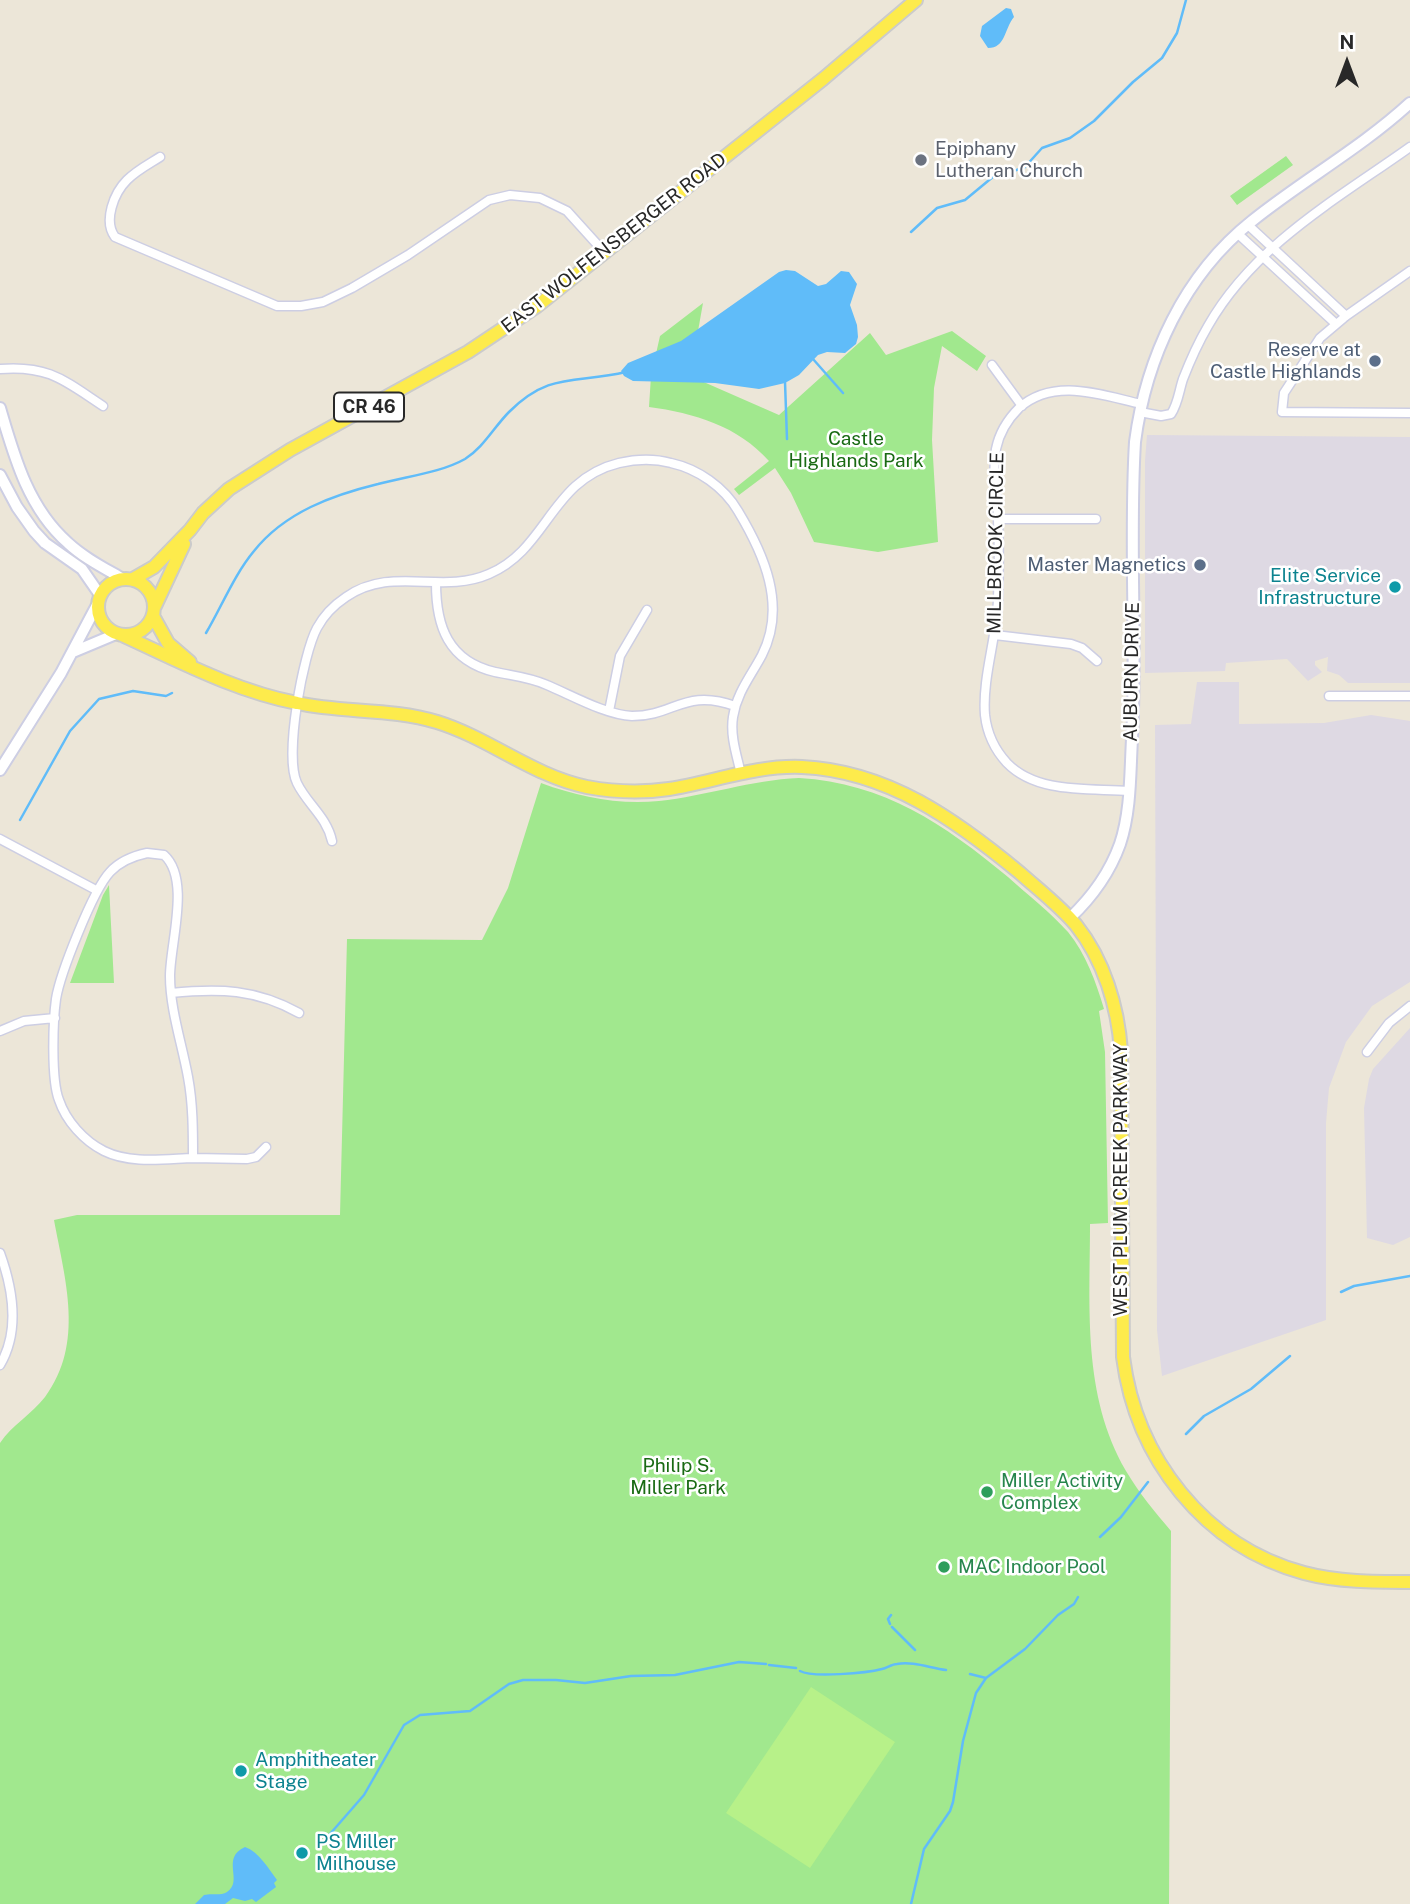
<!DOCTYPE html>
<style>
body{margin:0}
#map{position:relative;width:1410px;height:1904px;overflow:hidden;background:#ece6d8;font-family:"Public Sans",sans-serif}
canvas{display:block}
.north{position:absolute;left:1312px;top:28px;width:70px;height:70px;-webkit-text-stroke:5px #fff;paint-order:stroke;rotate:0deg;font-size:19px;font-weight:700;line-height:28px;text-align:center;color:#282828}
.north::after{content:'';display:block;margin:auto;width:24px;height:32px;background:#282828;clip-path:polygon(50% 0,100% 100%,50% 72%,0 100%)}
</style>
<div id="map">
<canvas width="1410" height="1904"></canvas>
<div class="north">N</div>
</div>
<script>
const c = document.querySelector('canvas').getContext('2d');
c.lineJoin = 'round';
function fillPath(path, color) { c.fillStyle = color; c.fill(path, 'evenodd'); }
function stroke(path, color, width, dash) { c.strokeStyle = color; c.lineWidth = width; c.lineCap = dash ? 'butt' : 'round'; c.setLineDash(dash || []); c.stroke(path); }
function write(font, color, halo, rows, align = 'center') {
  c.font = font + ' "Public Sans",sans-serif'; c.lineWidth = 5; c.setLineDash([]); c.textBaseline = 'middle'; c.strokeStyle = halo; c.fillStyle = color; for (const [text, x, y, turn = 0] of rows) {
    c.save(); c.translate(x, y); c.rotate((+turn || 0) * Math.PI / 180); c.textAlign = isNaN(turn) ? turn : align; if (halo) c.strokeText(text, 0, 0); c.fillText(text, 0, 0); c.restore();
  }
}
const industrial = new Path2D(`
 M1147,435L1410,437V683H1348L1339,675L1327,671L1328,657L1315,661V665L1322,672L1308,681L1287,659L1226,663L1225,671L1145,673V461Z
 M1197,682H1239V724L1324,723L1371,715L1410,721V982L1372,1006L1346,1042L1329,1088L1326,1123V1320L1162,1376L1157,1330L1155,725L1191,724Z
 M1410,1028V1237L1393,1245L1367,1238L1364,1108L1369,1079L1373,1069Z`);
const green = new Path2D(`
 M1286,156L1293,165L1237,205L1230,196Z
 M703,303L690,376L779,415L870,333L886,355L952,331L986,356L977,371L942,346L934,388L932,440L938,542L878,552L814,542L791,493L775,468L739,495L734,489L769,461C738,426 694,413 649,407L651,376L660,336Z
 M799,778C884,783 944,824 1008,877C1028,895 1050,912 1068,932C1086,954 1096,982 1104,1009L1099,1011L1105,1052L1108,1223L1090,1224C1090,1308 1082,1395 1126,1471C1139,1493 1155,1512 1171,1531L1169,1904H0V1443C12,1425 32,1414 45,1397C85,1343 65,1280 54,1220L77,1215H340L347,939L482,940L508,888L541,783C579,797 618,805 659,801C706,796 751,780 799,778Z
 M109,885L114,983H70L103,895Z`);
const pitch = new Path2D(`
 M811,1687L895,1742L810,1868L726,1813Z`);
const water = new Path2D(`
 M1006,8L1011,9L1014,17C1004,29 1006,48 988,48L980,36L982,26Z
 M786,270L795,271L818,286L826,284L841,271L849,272L857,284L850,305L857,325L858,337L856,344L845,353L827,352L818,355L799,375L785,383L759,389L715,383L633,381L624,376L621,371L628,363L681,341L779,272Z
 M245,1847C259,1852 268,1868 277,1880L274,1883L276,1887L256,1902L252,1899L245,1901L233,1898L225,1904H195L204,1895C211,1893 221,1896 227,1892C244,1881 220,1858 245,1847Z`);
const stream = new Path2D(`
 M911,232L937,208L965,200L994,176L1024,168L1042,148L1070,138L1094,121L1133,82L1162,58L1177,33L1186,0
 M813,359L843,393
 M785,382L787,439
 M206,633C222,606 234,575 254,551C285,512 333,495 378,484C407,476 440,473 465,459C483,448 494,427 509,412C550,371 576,384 626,372
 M20,820L70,731L99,699L133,691L166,696L172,693
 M1341,1292L1354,1286L1410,1276
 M1186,1434L1204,1416L1251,1389L1290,1356
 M1100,1537L1121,1517L1148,1482
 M890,1624L888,1619L891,1615
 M892,1627L915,1650
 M769,1665L796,1668
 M800,1671C812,1678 867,1673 882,1669C887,1668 892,1664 897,1664C913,1661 930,1668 946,1670
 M970,1674L986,1678
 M323,1842L364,1795L404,1725L420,1715L470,1711L509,1684L523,1680H556L585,1683L631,1676L675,1675L739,1662L766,1664
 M911,1904L924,1849L950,1811L953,1802L963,1741L976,1693L986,1678L1025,1649L1058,1615L1074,1604L1078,1597`);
const street = new Path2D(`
 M160,157C149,164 137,170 127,180C114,193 103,221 115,237L277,306H301L323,302L352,288L408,255L489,200L510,195L540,198L567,211L605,253
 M1247,224L1346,316
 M1237,233L1336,324
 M1410,271L1346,316L1320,338L1284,393L1282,412L1410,413
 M992,365L1022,406
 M0,369C49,365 65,381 103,406
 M1140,412L1161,416L1171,414C1178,404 1179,391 1183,379C1190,361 1198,343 1208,326C1254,245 1337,199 1410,147
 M998,519H1096
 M436,583C436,626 448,661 495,672C513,676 529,677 547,685C571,695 606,715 632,716C674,716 685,688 735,706
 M995,635L1071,644L1082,648L1097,661
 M1329,696H1410
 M609,711L620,656L647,610
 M1129,791C1089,788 1037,794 1007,763C995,750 987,733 985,715C982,678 997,637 998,599C999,572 999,545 998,519C997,496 992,472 996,449C999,434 1008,419 1019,408C1054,377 1101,395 1141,404
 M0,839L96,890
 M332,841C327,817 307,804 297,783C284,756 303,654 317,628C324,615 334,605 346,597C392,565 441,595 489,574C548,549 550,480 619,463C636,459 653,458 671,463C698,469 724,487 738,511C764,554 787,606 762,655C751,676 737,692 733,717C730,736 737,756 741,774
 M147,853L164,855C191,879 170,944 170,976C170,1009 182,1044 188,1077C193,1104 193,1131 193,1158C164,1159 130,1164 104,1151C84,1141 66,1121 59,1100C51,1080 53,1021 56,999C60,974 93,890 110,872C120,861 133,856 147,853Z
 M171,993C219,988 256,989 299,1013
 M0,1031L24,1021L55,1018
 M1367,1052L1389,1023L1410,1006
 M193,1158L247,1159L256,1157L266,1147
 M0,1253C13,1289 20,1331 0,1365`);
const secondary = new Path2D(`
 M0,408C14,456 28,508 68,543C84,558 104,568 123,579
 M0,475L17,507L34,531L45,543L82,569L100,595
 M73,652L116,634
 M0,770L61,673L98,603
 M1070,918C1091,898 1110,872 1120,844C1131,811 1130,774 1132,739C1137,640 1129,541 1135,442C1146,358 1184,275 1252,221C1303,180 1361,148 1410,103`);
const primary = new Path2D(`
 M98 607a28 28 0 1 1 56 0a28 28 0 1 1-56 0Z
 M133,579L154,567L190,530L203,513L229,489L290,450L468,352L537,306L823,79L916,0
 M155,606L184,544
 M153,616L168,643L190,662
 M122,635C179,661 235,691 297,703C343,713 391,708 437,722C489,738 533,776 587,787C614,792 642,793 669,789C713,782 757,765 802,767C888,771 956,820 1020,873C1039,890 1060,906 1076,925C1104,960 1118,1007 1121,1051L1123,1357C1136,1458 1204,1546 1304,1573C1338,1582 1374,1582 1410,1582`);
const markers = [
 [921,160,7,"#6b7280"],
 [1375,361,7,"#5c6f8a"],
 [1200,565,7,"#5c6f8a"],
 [1395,587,7,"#0f9aa8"],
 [987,1492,7,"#2e9e5b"],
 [944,1567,7,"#2e9e5b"],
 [241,1771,7,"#0f9aa8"],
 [302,1853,7,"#0f9aa8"]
];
const shields = [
 [369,407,70]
];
const shieldNames = [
 ["CR 46",369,407]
];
const worshipNames = [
 ["Epiphany",935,149],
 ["Lutheran Church",935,171]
];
const streetNames = [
 ["EAST WOLFENSBERGER ROAD",614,243,-38],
 ["MILLBROOK CIRCLE",996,543,-89],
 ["AUBURN DRIVE",1132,672,-89],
 ["WEST PLUM CREEK PARKWAY",1121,1180,-90]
];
const serviceNames = [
 ["Reserve at",1361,350],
 ["Castle Highlands",1361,372],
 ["Master Magnetics",1186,565]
];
const parkNames = [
 ["Castle",856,439],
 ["Highlands Park",856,461],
 ["Philip S.",678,1466],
 ["Miller Park",678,1488]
];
const cultureNames = [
 ["Elite Service",1381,576,"right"],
 ["Infrastructure",1381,598,"right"],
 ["Amphitheater",255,1760],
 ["Stage",255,1782],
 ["PS Miller",316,1842],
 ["Milhouse",316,1864]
];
const leisureNames = [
 ["Miller Activity",1001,1481],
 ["Complex",1001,1503],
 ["MAC Indoor Pool",958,1567]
];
fillPath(industrial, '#ded9e3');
fillPath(green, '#a1e88e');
fillPath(pitch, '#b7f189');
fillPath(water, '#60bcf9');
stroke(stream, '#60bcf9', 2.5);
stroke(street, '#cdcee3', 11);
stroke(secondary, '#cdcee3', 14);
stroke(primary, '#cbcbcb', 16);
stroke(street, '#fff', 8);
stroke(secondary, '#fff', 10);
stroke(primary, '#fdeb4c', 12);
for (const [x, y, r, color] of markers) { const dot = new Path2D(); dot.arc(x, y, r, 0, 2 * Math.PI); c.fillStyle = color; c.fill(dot); stroke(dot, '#fff', 2.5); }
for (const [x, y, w] of shields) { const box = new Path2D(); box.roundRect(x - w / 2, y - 14.5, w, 29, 5); c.fillStyle = '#fff'; c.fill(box); stroke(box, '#282828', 2); }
write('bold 18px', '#282828', null, shieldNames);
write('19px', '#5b616d', '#fff', worshipNames, 'left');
write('19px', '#282828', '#fff', streetNames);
write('19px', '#4e5e75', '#fff', serviceNames, 'right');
write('19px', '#196a13', '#fff', parkNames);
write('19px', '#0d838f', '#fff', cultureNames, 'left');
write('19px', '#27864d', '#fff', leisureNames, 'left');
</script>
